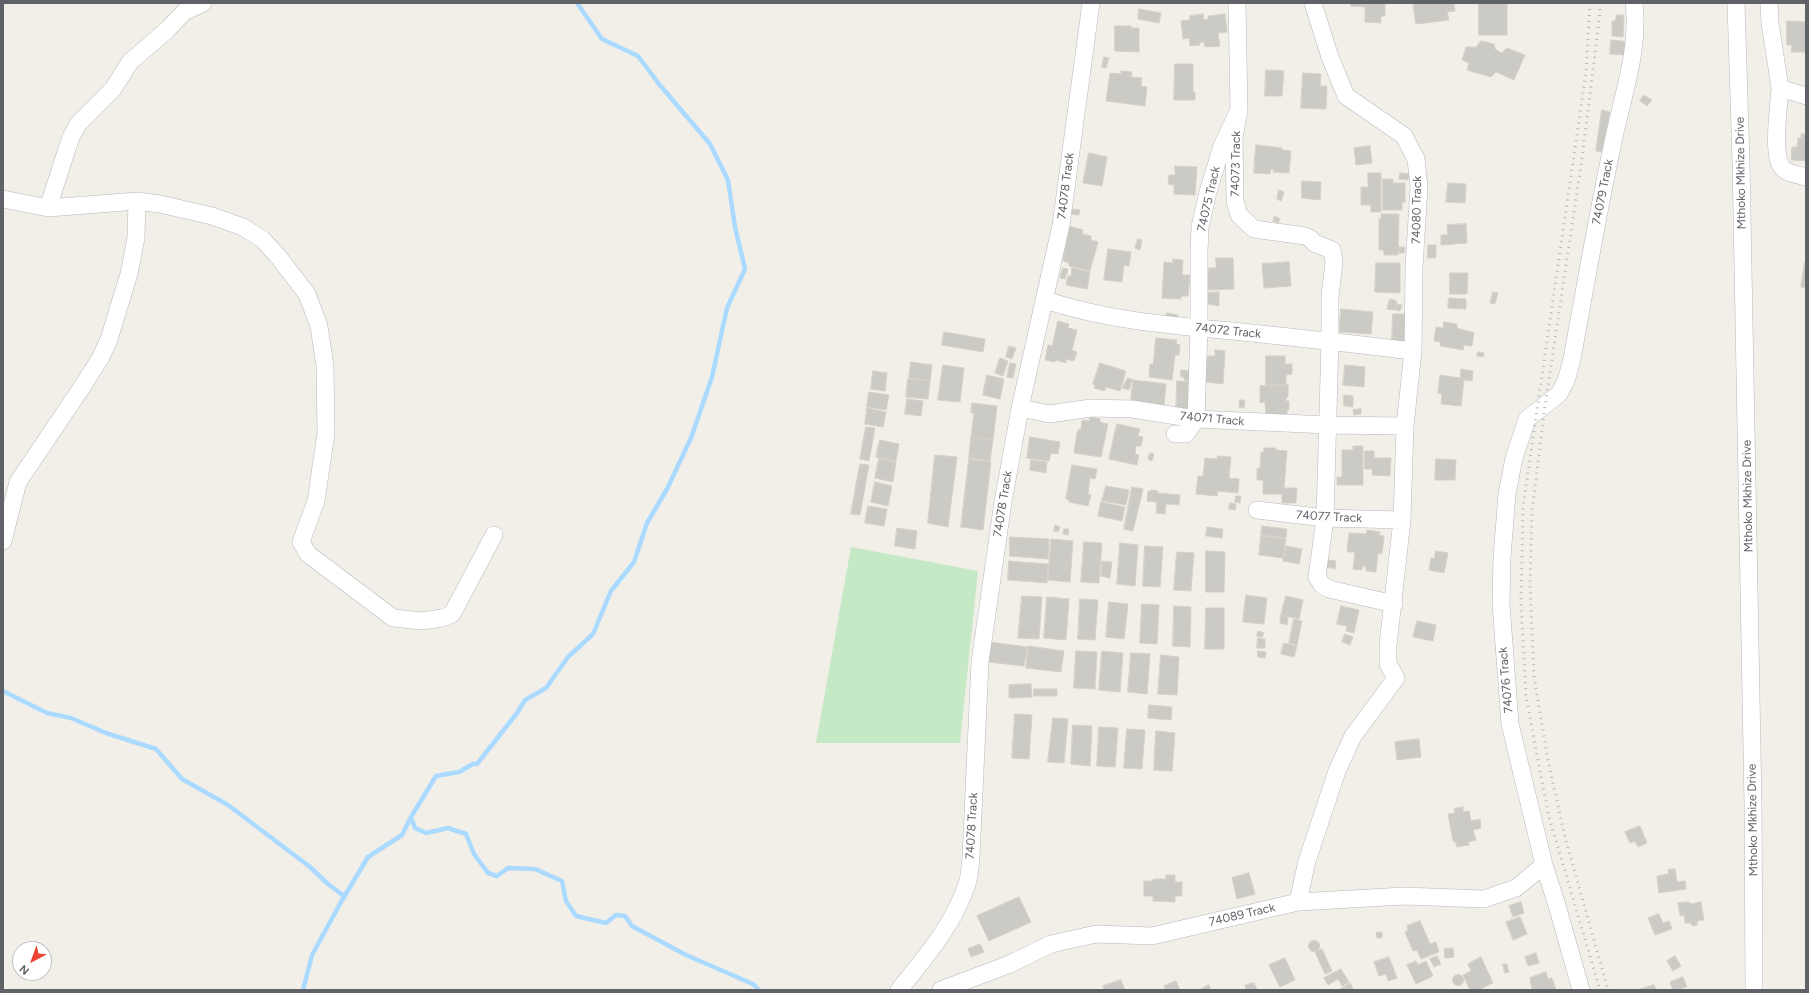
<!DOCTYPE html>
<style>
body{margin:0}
#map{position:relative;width:1809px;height:993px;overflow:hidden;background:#f1efe8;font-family:Figtree,sans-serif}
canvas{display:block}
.frame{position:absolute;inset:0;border:4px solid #5f6368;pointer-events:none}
.north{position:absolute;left:12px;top:941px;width:40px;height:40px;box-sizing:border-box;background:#fff;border:1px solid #bfc1c3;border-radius:50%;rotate:221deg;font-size:11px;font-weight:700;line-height:16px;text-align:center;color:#5f6368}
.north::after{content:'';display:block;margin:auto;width:14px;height:18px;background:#ea4335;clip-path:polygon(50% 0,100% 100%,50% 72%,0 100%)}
</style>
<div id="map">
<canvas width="1809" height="993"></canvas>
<div class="frame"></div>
<div class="north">N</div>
</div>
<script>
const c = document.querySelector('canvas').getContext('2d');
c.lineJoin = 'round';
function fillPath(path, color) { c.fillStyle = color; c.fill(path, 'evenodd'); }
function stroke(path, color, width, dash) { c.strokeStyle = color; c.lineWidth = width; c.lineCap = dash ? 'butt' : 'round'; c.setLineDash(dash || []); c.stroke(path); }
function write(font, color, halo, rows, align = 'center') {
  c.font = font + ' Figtree,sans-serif'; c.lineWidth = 3; c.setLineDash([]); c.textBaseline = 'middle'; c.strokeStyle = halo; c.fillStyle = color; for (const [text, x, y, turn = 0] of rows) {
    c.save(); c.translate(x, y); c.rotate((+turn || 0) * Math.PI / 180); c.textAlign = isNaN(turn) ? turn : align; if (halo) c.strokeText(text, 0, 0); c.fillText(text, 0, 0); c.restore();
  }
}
const green = new Path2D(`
 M851,547L978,571L960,743H816Z`);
const stream = new Path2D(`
 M3,691L47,713L71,718L106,733L156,749L182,779L228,805L310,867L328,884L344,896
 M411,817L415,828L426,833L448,828L466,834L474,854L488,873L497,876L508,868L535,869L562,881L566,901L576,916L606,923L616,915L625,916L632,926L686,955L753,984L759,990
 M303,990L312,955L341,902L368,857L402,835L411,817L436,776L459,772L473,764H477L517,713L525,700L546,688L568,657L593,634L611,591L634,562L647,523L667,489L691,438L712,377L727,308L745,269L735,227L728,180L710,144L659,84L638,56L602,39L577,3`);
const building = new Path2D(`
 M1351,3H1385V16H1381V23L1365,22V7L1351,6Z
 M1413,3H1454L1455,11L1447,12L1449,20L1416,24Z
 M1479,3H1507V35H1479Z
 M1139,9L1161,13L1159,23L1138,19Z
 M1203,14L1204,20L1208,19V16L1225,14L1227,32L1218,33L1220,46L1205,47L1204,42L1199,43L1200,45L1190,46L1189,38L1183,39L1181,21L1190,20V16Z
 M1617,15H1624L1623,37L1612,36V21H1615Z
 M1787,21L1806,22V52H1791L1792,45H1787Z
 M1115,26H1131V28H1139V52L1115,51Z
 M1611,40L1630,42L1629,55L1610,54Z
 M1481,41L1494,44L1495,49L1502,53L1507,48L1525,55L1514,80L1496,72L1491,77L1467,70L1469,63L1462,60L1466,47H1476Z
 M1104,57L1109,58L1106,68L1102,67Z
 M1175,64H1193V92H1195V100H1174Z
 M1266,70L1284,71L1282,96H1265Z
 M1121,71L1132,72L1131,77L1142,78L1141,86L1147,87L1145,106L1106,101L1110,73L1121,74Z
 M1303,73L1321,74L1320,86H1327L1326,109L1301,108Z
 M1644,95L1652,100L1647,106L1640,101Z
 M1602,110L1610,112L1603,152L1596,151Z
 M1801,134H1806V161L1791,160L1792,147H1797L1798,138H1801Z
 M1256,145L1282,148V150L1291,151L1289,173L1273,172L1274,170L1271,169L1270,174L1254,173Z
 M1370,146L1372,163L1356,165L1354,148Z
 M1089,153L1107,157L1102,186L1083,183Z
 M1175,166L1197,167L1195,195L1174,194V185L1168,184L1169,175H1175Z
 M1368,173H1381V212H1371V205H1361V187H1368Z
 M1400,173L1409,174L1408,180L1399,179Z
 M1383,179H1393V183H1405V202H1402V210H1383Z
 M1302,181L1321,182L1320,200L1302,198Z
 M1448,183L1466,184L1465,203L1446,202Z
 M1279,190L1284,192L1281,201L1277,199Z
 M1072,209L1080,210L1079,215L1071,214Z
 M1381,214H1399L1398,255H1384V250H1379V219H1381Z
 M1275,216L1280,219L1278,223L1273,221Z
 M1466,224L1467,243L1441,245V235H1448L1447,225Z
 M1069,226L1083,230L1082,234L1091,236V240L1098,242L1090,271L1069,266V263L1063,261Z
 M1138,239L1142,240L1140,250L1135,248Z
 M1428,245H1436V258H1428Z
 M1399,247H1405L1404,253H1399Z
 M1108,249L1131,252L1129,266L1124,265L1122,282L1104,280Z
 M1216,258H1233L1234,289L1208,290V268H1216Z
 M1173,259L1183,260L1182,275H1190L1188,296H1181V299L1162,298L1164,262L1173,263Z
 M1289,262L1291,286L1264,288L1262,264Z
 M1805,262H1806V288L1801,287Z
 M1376,263H1400V293L1375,292Z
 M1063,268L1068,269L1065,279L1060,278Z
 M1072,268L1090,272L1087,289L1066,285L1068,276H1071Z
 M1450,273H1468L1467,294H1450Z
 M1219,292V306L1208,304L1207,293Z
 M1493,292L1498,293L1495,304L1490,303Z
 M1449,298L1466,299V309L1448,308Z
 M1390,299L1397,301L1394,310L1387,309Z
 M1396,304L1402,305L1400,311L1395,310Z
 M1341,309L1373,312L1371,334L1339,332Z
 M1167,313L1178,315L1176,321L1165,319Z
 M1393,314H1405L1404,343H1392Z
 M1058,321L1069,324L1068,328L1077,330L1072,350L1077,352L1074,361L1066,359V363L1056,360L1055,362L1045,360L1048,345L1052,346Z
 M1444,322L1457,324V328L1474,333L1472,346L1464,345L1463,350L1440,346L1441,342L1434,341L1436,327L1443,328Z
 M944,332L985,339L983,352L942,345Z
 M1156,338L1177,340L1176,344L1180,345L1179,355H1175L1172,380L1149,377L1150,364H1153Z
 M1009,346L1016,348L1012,359L1006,357Z
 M1215,350L1225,351L1223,384L1206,382L1207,356H1215Z
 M1478,352L1484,353L1483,357L1477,356Z
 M1266,356H1285V364H1292V374L1286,375V385H1266Z
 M1000,358L1008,361L1003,376L995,373Z
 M911,362L932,365L930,381L909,378Z
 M1010,363L1016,364L1013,378L1007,377Z
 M1100,363L1126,371L1120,391L1106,387L1104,391L1094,388L1095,385L1093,384Z
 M943,365L964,368L960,402L938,400Z
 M1345,365L1365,367L1364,387L1343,385Z
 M1461,369L1473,371L1472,381L1464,380L1461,406L1441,404L1442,394L1438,393L1440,375L1460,378Z
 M1181,370L1190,371L1189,381L1184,380V377H1181Z
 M873,371L887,373L885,391L871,389Z
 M987,375L1004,379L1000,399L983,395Z
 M1128,378L1132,379L1129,390L1122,388Z
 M908,379L930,381L928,399L906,397Z
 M1133,380L1166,384L1164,405L1131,401Z
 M1177,381L1193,382L1191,414L1176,413Z
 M1288,385V397H1286V401H1289V410H1287V418H1266L1265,402L1260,403V386Z
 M869,392L889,395L886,410L867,407Z
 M1344,395L1353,396V407L1344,406Z
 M907,399L923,401L921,416L905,414Z
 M1240,400H1245L1244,408L1239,407Z
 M972,403L997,406L993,440L971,437L974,413H971Z
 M867,408L886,412L883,427L865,424Z
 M1361,409V414L1354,415L1353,410Z
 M1090,417L1100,419V422L1108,424L1101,457L1074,453L1077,433L1079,429L1081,430L1082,420L1089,421Z
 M1117,424L1140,429L1138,436L1143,437L1141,446H1136L1135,454L1139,455L1137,465L1109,459Z
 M866,427L875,428L869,461L860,459Z
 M971,437L993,440L990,461L969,458Z
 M1030,437L1060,442L1058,454L1051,453L1049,461L1027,458Z
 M880,440L899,444L896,461L876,457Z
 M1353,446H1363V485H1337V477H1342V450H1353Z
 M1264,448H1276V450L1287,451L1284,488H1297L1296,503H1282V494H1263V480H1257V468H1260L1261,452H1264Z
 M1365,451H1374V458H1391L1390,476L1372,475V469H1365Z
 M1150,453L1154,454L1152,461L1148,459Z
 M935,455L957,457L948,527L928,523Z
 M1218,456L1231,457L1229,478L1239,479L1238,493L1218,491L1217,496L1196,494L1198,476H1203L1205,458L1217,459Z
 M879,458L896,462L893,482L875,478Z
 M969,459L991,462L983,530L961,527Z
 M1436,459L1456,460L1455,480H1435Z
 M1031,460L1047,462L1046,473L1030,470Z
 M860,464L869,465L860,515L851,514Z
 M1072,465L1097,469L1095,479L1090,478L1088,494L1091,495L1088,506L1069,502V500L1066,499Z
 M875,482L892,486L888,506L871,502Z
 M1106,486L1129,490L1126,505L1102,501Z
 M1132,487L1143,489L1133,531L1124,529Z
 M1151,490L1158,491L1157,493L1180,495L1179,505L1166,504L1165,514L1156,513L1157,502L1147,501L1148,491L1150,492Z
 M1236,496H1241L1240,503L1235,502Z
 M1101,502L1125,507L1122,521L1098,516Z
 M1230,503L1236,504L1235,510L1229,509Z
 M868,506L887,509L884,526L865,523Z
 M1055,525L1060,527L1058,532L1054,531Z
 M1262,526L1287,529L1286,538L1261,535Z
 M1207,527L1223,529L1222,538L1206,536Z
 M897,528L917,531L915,549L895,546Z
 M1064,529H1069L1068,535L1063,534Z
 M1367,530L1380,532L1379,535L1384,536L1382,554L1378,553L1376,572L1366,571V566H1363L1362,570L1353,569L1355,552H1347L1349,533L1366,534Z
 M1261,536L1286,539L1283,558L1259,555Z
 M1010,537L1049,539L1048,559L1010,556Z
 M1051,539L1073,541L1070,582L1048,580Z
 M1084,542L1102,543L1099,583L1081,582Z
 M1120,543L1138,545L1135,586L1117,584Z
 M1145,546L1163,547L1160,587L1143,586Z
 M1286,546L1302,549L1299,564L1283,561Z
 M1206,551L1225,552L1224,592H1206Z
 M1436,551L1448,553L1444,573L1429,570L1431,558L1434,559Z
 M1177,552L1194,553L1191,591L1174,590Z
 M1328,560L1336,561L1335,569L1326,567Z
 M1009,561L1048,564L1047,583L1008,580Z
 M1102,561L1112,562L1110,578L1101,576Z
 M1246,595L1267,598L1264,624L1243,622Z
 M1022,596L1042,597L1039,639L1018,638Z
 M1286,596L1303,600L1299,619L1281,615Z
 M1047,597L1069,599L1066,640L1044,638Z
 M1080,599L1098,600L1095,640L1078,639Z
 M1109,602L1128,604L1124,639L1106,637Z
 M1142,604L1159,605L1157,644L1140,643Z
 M1174,606L1191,607L1190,647L1173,646Z
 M1341,606L1359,610L1354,633L1346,631L1347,626L1337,624Z
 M1206,608H1224V649H1205Z
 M1281,615L1288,617L1287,625L1280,623Z
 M1294,619L1302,621L1297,645L1289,643Z
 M1417,621L1436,625L1433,641L1413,637Z
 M1258,631L1264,633L1262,637L1257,636Z
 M1345,634L1353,637L1350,645L1342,642Z
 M1258,638L1265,639V648H1257Z
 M990,642L1027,647L1024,666L988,662Z
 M1284,643L1297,646L1294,657L1281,654Z
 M1028,646L1064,651L1061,672L1026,668Z
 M1076,651L1097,652L1095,689L1074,688Z
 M1102,651L1123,653L1120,692L1099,690Z
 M1258,651L1266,652L1265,658L1258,657Z
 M1131,653L1150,654L1147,694L1128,692Z
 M1161,655L1179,657L1177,695L1158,694Z
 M1031,684L1032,697L1009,698V685Z
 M1034,689H1057V696H1034Z
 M1149,705L1172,707L1171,720L1148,718Z
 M1015,714L1032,715L1029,759L1012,758Z
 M1053,718L1068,719L1064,763L1048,762Z
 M1073,725L1092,726L1090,766L1071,764Z
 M1099,727L1118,728L1115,767L1097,766Z
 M1127,729L1145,730L1142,769L1124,768Z
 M1156,731L1175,733L1172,771L1154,770Z
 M1419,739L1421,757L1397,760L1395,742Z
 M1463,807V812L1469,811L1471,821L1480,819L1481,828L1473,830L1476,840L1468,842L1469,845L1457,847L1455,841H1453L1448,814L1455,813L1454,809Z
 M1640,826L1647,843L1638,847L1635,841L1630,843L1625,832Z
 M1675,869L1677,882L1685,881L1686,889L1659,893L1657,876L1669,874L1668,870Z
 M1249,873L1255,894L1237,899L1232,878Z
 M1166,875H1175V882H1182V896H1175V902L1153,901V896H1144V881H1153V879H1166Z
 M1019,897L1031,922L989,941L977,916Z
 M1521,902L1524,913L1513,917L1509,906Z
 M1689,902L1690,904L1701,902L1704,920L1697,921V925L1692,926L1691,923H1685L1684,915L1680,916L1678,903Z
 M1659,914L1663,923L1669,921L1672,929L1655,935L1648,918Z
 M1520,917L1527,934L1513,940L1506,922Z
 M1420,921L1430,944L1436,942L1439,952L1421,959L1417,950L1413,951L1405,932L1408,930L1407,926Z
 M1382,932V938H1377L1376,933Z
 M1308.5 946a5.5 5.5 0 1 1 11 0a5.5 5.5 0 1 1-11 0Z
 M980,944L984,952L971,957L968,949Z
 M1453,948L1454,957L1445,958L1444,949Z
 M1322,949L1332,971L1325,974L1315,952Z
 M1536,953L1539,963L1528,966L1525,957Z
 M1437,956L1441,964L1434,967L1430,959Z
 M1675,956L1681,966L1673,971L1667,961Z
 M1389,957L1397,978L1388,981L1386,974L1379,976L1374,962Z
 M1481,957L1493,983L1478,990H1470L1463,975L1471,971L1468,964Z
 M1285,958L1295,980L1280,987L1269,965Z
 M1416,961L1418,965L1426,961L1433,976L1416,984L1407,965Z
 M1503,964H1507L1509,972L1505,973Z
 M1341,969L1349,982L1342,986L1338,979L1328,985L1324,978Z
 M1546,972L1548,979L1552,978L1556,990H1532L1530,978Z
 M1452.5 980a5.5 5.5 0 1 1 11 0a5.5 5.5 0 1 1-11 0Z
 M1683,977L1687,987L1673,990L1670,982Z
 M1121,980L1125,990H1104L1103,986Z
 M1176,981L1180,990H1166L1164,986Z
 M1254,983L1257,990H1246L1245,985Z
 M1350,983L1354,990H1339Z
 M1209,985L1211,990H1201V989Z
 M1654,985L1656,990H1642L1641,989Z`);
const minor = new Path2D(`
 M1736,3L1741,161L1753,802L1754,990
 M1769,3L1770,23L1780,88L1806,96
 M1780,88C1779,105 1772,152 1781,166C1785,173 1798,175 1806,177
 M1239,110L1234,138L1235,201L1239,215L1254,229L1305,236L1311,239L1314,243L1332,250L1334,262L1330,296V341L1325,518L1317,577L1322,585L1329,589L1394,604
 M3,199L48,208L137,201L160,204L212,216L243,227L262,239L277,255L307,294L319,326L325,366L326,433L316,501L301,542L308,554L393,618L422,621L442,618L452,614L494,535
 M48,208L65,155L71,137L78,124L113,89L130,62L167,30L184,12L203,3
 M1045,300C1108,321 1176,326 1242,332C1299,338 1356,344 1413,351
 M1020,408L1049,414L1091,408L1132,409L1196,419L1328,425L1405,426
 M1175,434H1186L1196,419L1199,328V252L1200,227L1208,192L1222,146L1239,110L1237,3
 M1257,510L1325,518L1402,520
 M3,541L18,482L82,387L101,357L109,339L129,274L136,238L137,201
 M1298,902L1307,861L1337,771L1353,736L1396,678L1388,664V645L1402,520L1405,426L1413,351L1414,267L1419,187L1416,159L1404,136L1346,96L1330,57L1313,3
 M899,990C926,956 953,926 967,884C970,876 970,866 971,857L980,662L1003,502L1020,408L1061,225L1091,3
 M941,990L1010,964L1051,944L1096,934L1152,936L1298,902L1404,896L1484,899L1516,888L1544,865
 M1581,990L1556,902L1544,865L1510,724L1501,604L1502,557L1507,494L1514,458L1527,419L1559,394L1566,381L1572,359C1585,288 1597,217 1612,147C1621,99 1640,52 1634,3`);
const rail = new Path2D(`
 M1590,3L1586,72L1523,507L1521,605L1526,695L1538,761L1549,817L1600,990
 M1600,3L1599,21L1582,159L1545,406L1532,512L1530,583L1534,676L1548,761L1565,837L1608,990`);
const streetNames = [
 ["74073 Track",1236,164,-89],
 ["Mthoko Mkhize Drive",1741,173,-91],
 ["74078 Track",1066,186,-83],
 ["74079 Track",1603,192,-79],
 ["74075 Track",1209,199,-77],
 ["74080 Track",1417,210,-89],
 ["74072 Track",1228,331,6],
 ["74071 Track",1212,419,5],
 ["Mthoko Mkhize Drive",1748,496,-91],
 ["74078 Track",1003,504,-81],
 ["74077 Track",1329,517,3],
 ["74076 Track",1506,680,-95],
 ["Mthoko Mkhize Drive",1753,820,-91],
 ["74078 Track",972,826,-87],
 ["74089 Track",1242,915,-13]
];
fillPath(green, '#c5e8c5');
stroke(stream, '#aadaff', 4.5);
fillPath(building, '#cccac5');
stroke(building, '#d6d1c6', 1);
stroke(minor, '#b5b8bc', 18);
stroke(minor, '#fff', 17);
stroke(rail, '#b6b7b8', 3, [1, 5]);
write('12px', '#5f6368', '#fff', streetNames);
</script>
